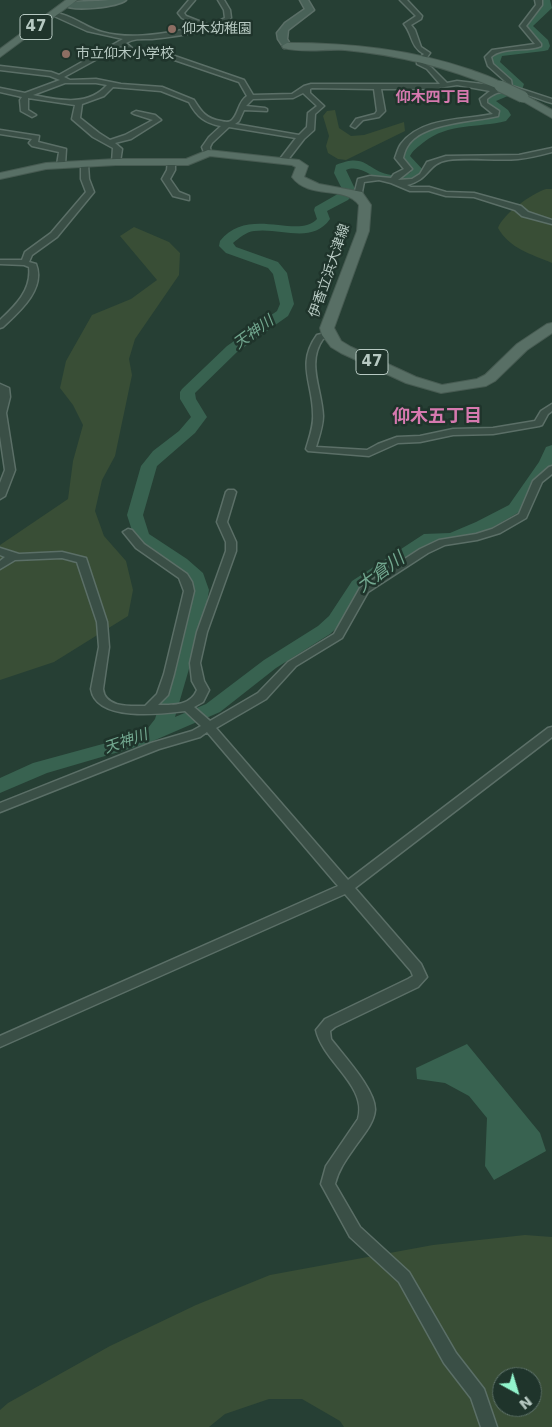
<!DOCTYPE html>
<meta charset="utf-8">
<style>
body{margin:0}
#map{position:relative;width:552px;height:1427px;overflow:hidden;background:#263f34;font-family:"DejaVu Sans",sans-serif}
canvas{display:block}
.north{position:absolute;left:492px;top:1367px;width:50px;height:50px;box-sizing:border-box;background:#1f342b;border:1px solid #5c7067;border-radius:50%;rotate:141deg;font-size:14px;font-weight:700;line-height:20px;text-align:center;color:#b7c9c2}
.north::after{content:'';display:block;margin:auto;width:18px;height:22px;background:#92f4cc;clip-path:polygon(50% 0,100% 100%,50% 72%,0 100%)}
</style>
<div id="map">
<canvas width="552" height="1427"></canvas>
<div class="north">N</div>
</div>
<script>
const c = document.querySelector('canvas').getContext('2d');
c.lineJoin = 'round';
function fillPath(path, color) { c.fillStyle = color; c.fill(path, 'evenodd'); }
function stroke(path, color, width, dash) { c.strokeStyle = color; c.lineWidth = width; c.lineCap = dash ? 'butt' : 'round'; c.setLineDash(dash || []); c.stroke(path); }
function write(font, color, halo, rows, align = 'center') {
  c.font = font + ' "DejaVu Sans","Noto Sans JP",sans-serif'; c.lineWidth = 5; c.setLineDash([]); c.textBaseline = 'middle'; c.strokeStyle = halo; c.fillStyle = color; for (const [text, x, y, turn = 0] of rows) {
    c.save(); c.translate(x, y); c.rotate((+turn || 0) * Math.PI / 180); c.textAlign = isNaN(turn) ? turn : align; if (halo) c.strokeText(text, 0, 0); c.fillText(text, 0, 0); c.restore();
  }
}
const green = new Path2D(`
 M335,110L339,128L351,136L364,135L404,122L405,131L346,160L338,159L328,153L326,146L329,136L323,116L327,111Z
 M546,189H552V263C531,254 510,249 498,228C503,214 531,194 546,189Z
 M134,227L169,242L180,253L179,275L135,339L129,359L132,375L115,456L102,480L95,511L104,536L126,561L133,590L128,616L54,662L0,680V545L68,499L73,461L83,425L73,405L60,388L66,361L92,315L131,299L157,280L120,236Z
 M525,1235L552,1237V1427H344L340,1421L302,1399H269L225,1414L209,1427H0V1410L8,1403L110,1346L196,1305L270,1275L433,1245ZM502,1377H532V1407H502Z`);
const water = new Path2D(`
 M467,1044L540,1133L546,1151L494,1180L485,1166L487,1118L469,1096L445,1083L417,1079L416,1068Z`);
const river = new Path2D(`
 M540,0H550L552,8L533,26L548,40L550,46L548,50L544,51L502,56L500,62L524,84L522,90L496,101L508,110L511,115L506,121C478,128 448,123 424,142C418,147 413,150 410,156L424,171L419,179C409,181 398,184 387,182C373,179 361,164 346,170L356,191L348,200L327,211L330,219C312,245 280,227 254,231C246,232 239,238 233,243L236,247L278,262L287,273L294,304L288,316L237,352L195,393L196,399L207,417L195,433L157,466L143,515L149,534L187,559L203,573L209,590L205,614L175,717L206,704L264,660L318,626L329,616L352,581L424,534L450,533L476,522L509,505L539,462L546,447L552,445V466L521,511L488,530L458,542L434,543L364,589L341,624L330,634L276,668L220,712L146,744L47,773L0,793V778L33,763L132,736L148,728L155,719L187,614L191,590L189,579L175,567L135,540L127,515L141,466L153,451L179,431L191,417L180,399V392L182,389L227,346L277,311L280,304L273,274L268,268L226,253L219,246L220,241C248,205 298,240 317,219L314,210L315,207L343,191L334,173L336,165C367,152 366,171 391,175C397,176 404,174 410,173L411,171L398,157C413,120 465,119 498,115L487,106L483,100L512,85L488,63L494,51L539,45L522,27L526,19L542,5Z`);
const street = new Path2D(`
 M189,0H195L184,13L186,16L209,25L225,18L224,10L218,0H224L230,10L231,18C219,31 171,37 152,39C143,39 134,38 126,43L133,49L163,52L244,80L253,95L292,94L304,86L311,84H440L427,69L417,64V60L424,54C410,46 413,35 404,24L416,16L400,0H407L422,16L421,19L411,25L415,30L421,47L430,53L423,63L431,67L447,83L457,81L500,86L506,84V82L488,66L485,57L492,50L535,44L520,26L536,5L535,0H542V5L526,26L541,44V46C527,52 503,46 491,57L493,64L511,80L512,86L552,99V103C530,97 506,82 487,99V103L499,111L498,116C474,122 421,122 407,147C405,150 404,154 403,158L412,169L398,180L412,179L420,174L427,162L446,156L519,155L552,148V152C541,155 529,158 518,159C495,161 471,157 448,160C427,163 430,180 407,185L411,187H429L446,192L474,193L521,206L528,212L552,220V224L522,216L515,210L474,197L446,196L429,191H410L391,183L379,180L364,182L361,197L354,195L358,179L370,176L391,178L394,174L404,169L395,158C397,153 398,148 401,144C421,117 464,120 493,114L482,105L480,99L490,91L457,85L432,89H381L385,111L379,117L363,120L355,128L351,126L356,119L375,114L377,111L374,89L312,88L310,89V93L324,106L315,114L314,130L304,139L287,161H284L280,159L296,138L229,127L212,143L210,147L211,155H205L202,147L209,137L221,126C205,123 197,117 189,102L161,91L113,87L104,96L82,104L80,118L99,133L110,140L125,135L153,120L134,114L132,113L136,111L155,115L161,120L131,139L115,143L122,149L120,162L116,164L112,162L113,148L93,137L72,119L75,105L28,98V110L36,115L32,117L21,111L20,100L22,97L0,92V88L25,93L60,80L50,76L0,70V66L51,72L59,75L123,39L87,31L52,15V13C68,12 86,28 102,32C135,41 168,32 201,27L182,18L178,13ZM121,46L129,52L160,55L239,82L247,96C238,102 239,113 232,120C229,123 225,122 221,121C206,119 201,111 194,100L162,87L121,84L96,79L70,80L64,77ZM65,83H96L107,85C88,107 58,100 33,95ZM303,93L317,106L308,113L307,127L299,135L235,124L239,121L244,110L267,111V109L265,108L246,106L253,99L293,98Z
 M0,130L39,136L38,142L66,149L65,165L61,167L57,165L59,152L32,146L29,143L32,139L0,134Z
 M168,160L175,162V170L170,179L179,192L189,196V200L173,196L162,179L167,170Z
 M81,162L88,164L89,179L94,192L57,237L32,255L29,262L36,264C46,289 19,312 3,327L0,328V320C15,306 32,290 29,267L24,265L0,264V260H22L25,252L51,233L86,192L81,179Z
 M329,332L333,335L323,339C306,363 322,389 323,416C323,426 319,437 316,447L367,450L378,444L397,437L420,436L453,429L493,428L535,421L541,411L552,404V411L548,414L542,425L539,426L493,434L453,435L420,442L398,443L369,456L308,451L306,449C309,438 314,426 313,414C313,383 296,364 317,335Z
 M0,384L9,388L10,397L6,413L15,470L5,496L0,499V483L5,470L0,436Z
 M552,466V474L542,482L526,518L500,533L477,540L445,545L428,553L368,592L342,638L296,666L266,699L216,728L348,880L548,728L552,727V737L355,888L421,964L427,977L418,987L335,1027L330,1031L331,1039C343,1055 376,1090 375,1110C374,1123 364,1134 357,1144C348,1157 339,1168 335,1184L360,1227L409,1272L456,1353L484,1389L497,1427H481L471,1398L444,1363L399,1282L350,1237L321,1184L326,1166L358,1119C368,1086 323,1062 316,1030L325,1019L408,979L413,976L411,971L345,894L0,1047V1036L338,886L207,732L200,737L159,749L0,812V803L151,743L192,731L201,726L185,711C161,714 96,722 91,689L99,647L97,622L77,562L62,558L15,560L0,569V561L5,557L0,555V548L19,554L62,552L86,558L107,622L109,647L103,689C105,708 130,706 145,706L157,694L164,674L184,591L179,578L136,548L123,532L128,529L132,530L144,544L187,574L192,582L194,591L174,674L168,695L158,705C174,705 190,706 197,690L192,681L190,663L197,632L226,551V542L217,522L226,492L228,490H234L236,492L227,522L236,542V551L207,632L200,663L204,681L209,690L203,702L194,707L210,721L258,693L288,662L334,634L360,588L420,549L439,540L476,534L492,529L519,514L533,481L549,467Z`);
const secondary = new Path2D(`
 M109,0H126C117,7 73,12 64,5C71,0 98,2 109,0Z
 M300,0H308L314,10L288,30L287,39L291,46L284,48L278,39L277,33L285,23L305,9Z`);
const primary = new Path2D(`
 M66,0H77L0,57V49Z
 M287,43C350,43 411,49 471,70C481,74 498,78 505,86L504,88H496C447,67 398,55 345,50C325,49 302,53 283,48L282,46Z
 M523,94L552,110V118L519,99L518,97Z
 M208,150L299,160L308,166L304,177L319,184L362,192L371,205L369,231L334,328L341,341L351,347L416,377L442,385L477,379L485,375L517,344L547,324L552,323V333L527,350L495,381L486,386L441,393L406,383L341,353L331,347L322,335L320,328L357,231L359,205C345,185 309,200 292,177L296,167L292,165L210,156L188,165H116L46,169L0,179V173L46,163L116,159H186Z`);
const primaryBridge = new Path2D(`
 M500,86L523,97`);
const markers = [
 [172,29,5,"#8d6e63"],
 [66,54,5,"#8d6e63"]
];
const farPoinames = [
 ["仰木幼稚園",182,29],
 ["市立仰木小学校",76,54]
];
const farStreetnames = [
 ["伊香立浜大津線",330,271,-71]
];
const shields = [
 [36,27,32],
 [372,362,32]
];
const shieldNames = [
 ["47",36,27],
 ["47",372,362]
];
const farNeighbourhoodnames = [
 ["仰木四丁目",433,98]
];
const farWaternames = [
 ["天神川",254,333,-36],
 ["天神川",126,742,-19]
];
const neighbourhoodNames = [
 ["仰木五丁目",437,417]
];
const waterNames = [
 ["大倉川",381,573,-36]
];
fillPath(green, '#394e36');
fillPath(water, '#386250');
fillPath(river, '#386250');
stroke(street, '#5b6f67', 3);
stroke(secondary, '#5b6f67', 3);
stroke(primary, '#475b52', 2);
fillPath(street, '#3a4f46');
fillPath(secondary, '#496258');
fillPath(primary, '#586f65');
stroke(primaryBridge, '#475b52', 13, []);
stroke(primaryBridge, '#586f65', 11);
for (const [x, y, r, color] of markers) { const dot = new Path2D(); dot.arc(x, y, r, 0, 2 * Math.PI); c.fillStyle = color; c.fill(dot); stroke(dot, '#1f342b', 2); }
write('14px', '#b7c9c2', '#1f342b', farPoinames, 'left');
write('14px', '#b7c9c2', '#1f342b', farStreetnames);
for (const [x, y, w] of shields) { const box = new Path2D(); box.roundRect(x - w / 2, y - 12.5, w, 25, 4); c.fillStyle = '#1f342b'; c.fill(box); stroke(box, '#b7c9c2', 1); }
write('bold 15px', '#b7c9c2', null, shieldNames);
write('bold 15px', '#d679af', '#1f342b', farNeighbourhoodnames);
write('italic 15px', '#72a78f', '#1f342b', farWaternames);
write('bold 18px', '#d679af', '#1f342b', neighbourhoodNames);
write('italic 18px', '#72a78f', '#1f342b', waterNames);
</script>
